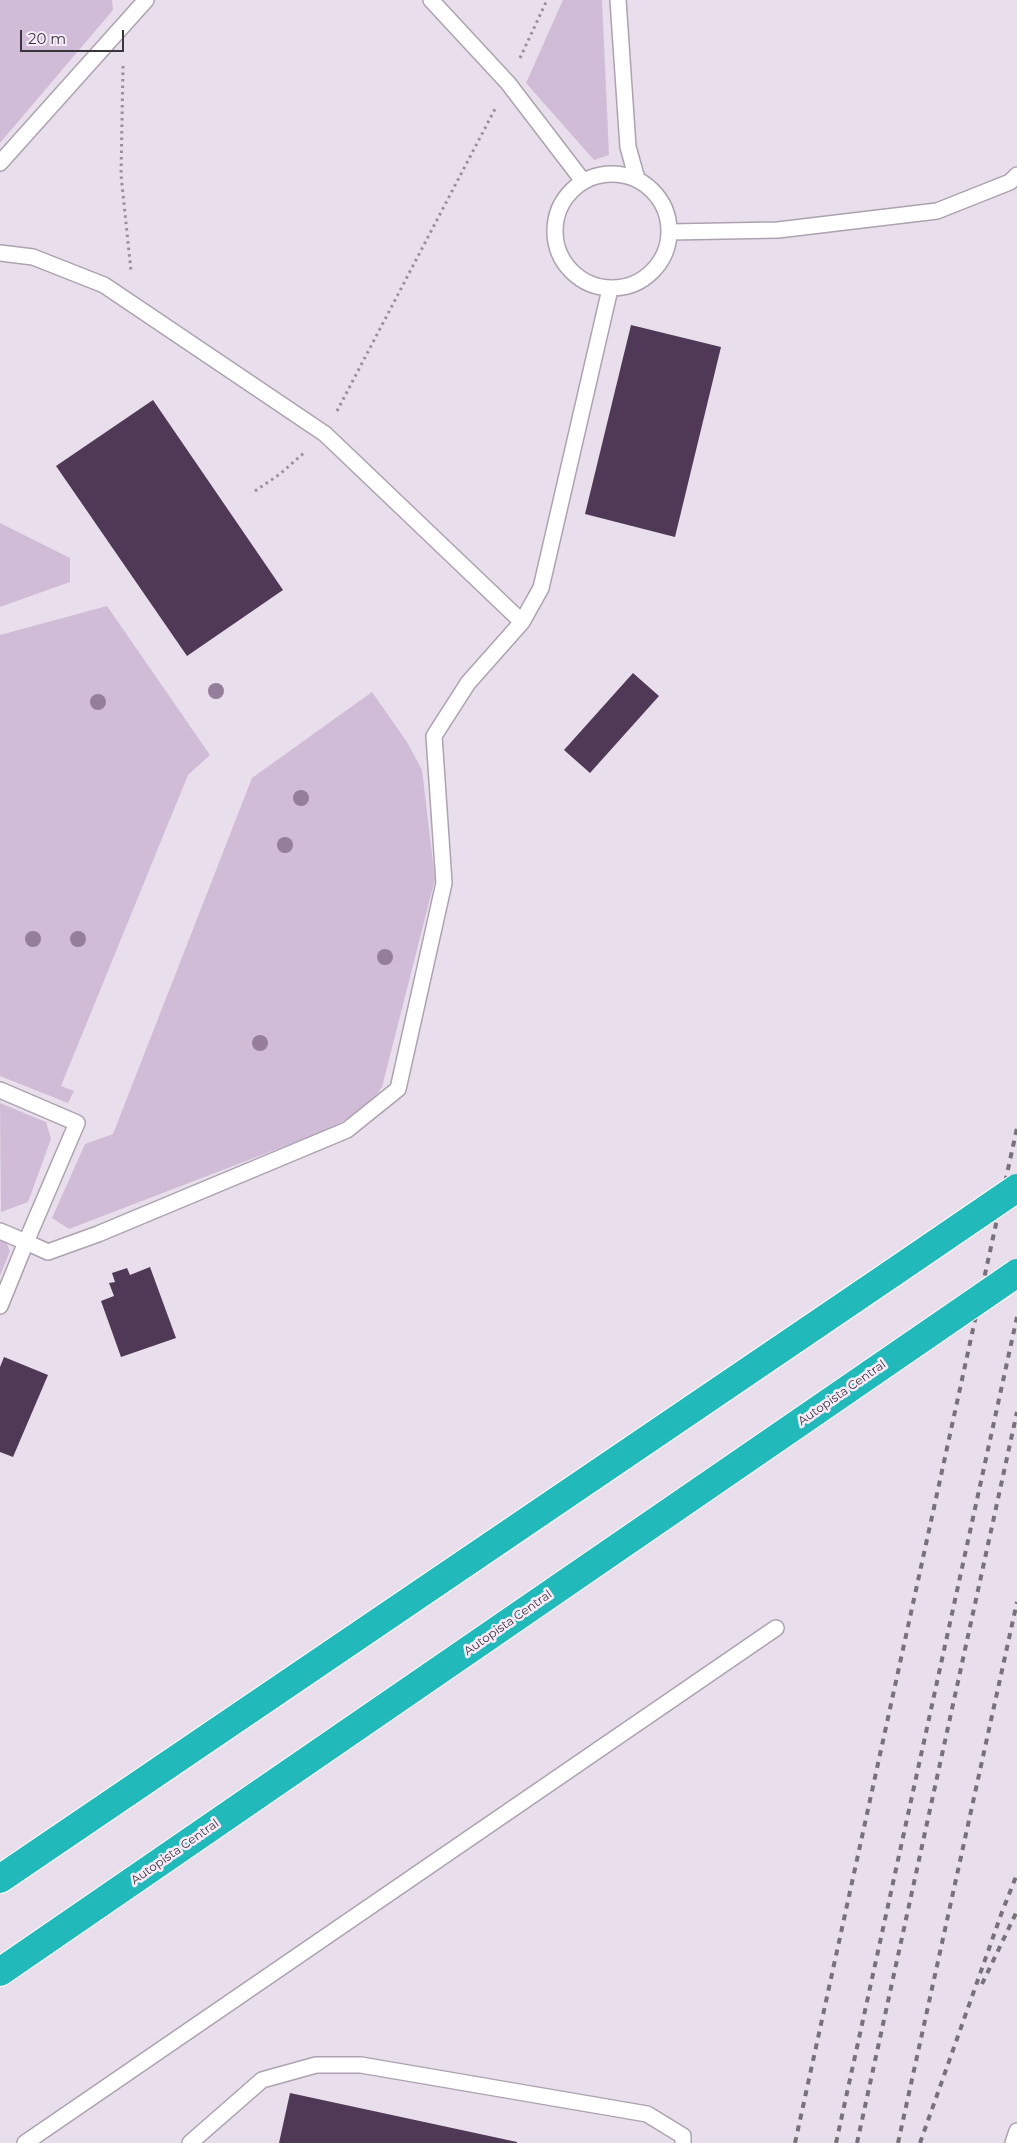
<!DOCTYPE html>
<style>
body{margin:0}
#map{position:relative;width:1017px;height:2143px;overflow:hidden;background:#e9deec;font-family:Montserrat,sans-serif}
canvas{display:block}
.scale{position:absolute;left:20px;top:30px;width:104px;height:22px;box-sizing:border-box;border:2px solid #39353a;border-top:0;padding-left:6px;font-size:15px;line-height:18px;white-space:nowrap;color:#39353a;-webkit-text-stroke:4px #f7ebfa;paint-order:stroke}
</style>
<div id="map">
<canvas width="1017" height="2143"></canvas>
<div class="scale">20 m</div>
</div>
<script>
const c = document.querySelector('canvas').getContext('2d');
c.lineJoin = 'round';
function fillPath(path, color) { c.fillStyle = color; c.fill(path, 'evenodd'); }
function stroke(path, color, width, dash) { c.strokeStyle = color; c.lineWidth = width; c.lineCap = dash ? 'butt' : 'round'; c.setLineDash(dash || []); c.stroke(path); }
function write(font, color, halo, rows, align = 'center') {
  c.font = font + ' Montserrat,sans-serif'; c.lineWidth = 5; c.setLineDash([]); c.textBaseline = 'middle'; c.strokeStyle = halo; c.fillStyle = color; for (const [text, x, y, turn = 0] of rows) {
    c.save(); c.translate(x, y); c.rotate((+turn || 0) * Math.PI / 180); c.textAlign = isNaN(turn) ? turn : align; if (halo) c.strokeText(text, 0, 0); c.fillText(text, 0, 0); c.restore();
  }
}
const green = new Path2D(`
 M0,0H112L113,10L0,143Z
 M563,0H602L609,155L594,160L526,83Z
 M0,523L70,558V582L0,607Z
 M107,606L210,755L188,775L61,1086L74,1091L68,1103L0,1076V635Z
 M372,692L407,742L422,770L435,879L382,1087L370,1104L332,1128L69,1229L52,1218L85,1144L113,1134L252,778Z
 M0,1103L46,1122L51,1139L28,1202L1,1212Z
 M0,1237L5,1239L10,1251L0,1276Z`);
const building = new Path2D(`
 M631,325L721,347L675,537L585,514Z
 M153,400L283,590L187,656L56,466Z
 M633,673L659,696L590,773L564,750Z
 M150,1267L176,1338L121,1357L101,1301L114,1296L109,1283L115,1282L112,1273L127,1268L130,1275Z
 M4,1357L48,1375L13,1457L0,1452V1367Z
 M290,2093L517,2142V2143H279Z`);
const path = new Path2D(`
 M520,58L547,0
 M123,66L121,175L131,271
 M337,411L495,109
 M255,491L280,474L306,451`);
const service = new Path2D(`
 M431,0L508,83L583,181
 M618,0L628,147L637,179
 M0,163L146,0
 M555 231a57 57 0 1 1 114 0a57 57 0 1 1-114 0Z
 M670,232L778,230L937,211L1010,182L1017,175
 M0,253L33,257L104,285L325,434L522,622
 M0,1090L77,1123L26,1242L0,1231
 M0,1306L26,1242L48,1252L98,1234L347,1130L398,1089L444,883L434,736L468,683L522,622L541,588L610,289
 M25,2143L776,1628
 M190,2143L262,2080L316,2065H361L647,2114L683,2136V2143
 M1013,2143L1017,2131`);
const motorway = new Path2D(`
 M0,1879L894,1272
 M0,1972L873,1372`);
const rail = new Path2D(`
 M982,1984L1017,1911
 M795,2143L1017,1128
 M836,2143L1017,1317
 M857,2143L1017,1412
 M898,2143L1017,1602
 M920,2143L1002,1912L1017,1874`);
const motorwayBridge = new Path2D(`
 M894,1272L1017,1188
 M873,1372L1017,1273`);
const trees = [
 [216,691],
 [98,702],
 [301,798],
 [285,845],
 [33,939],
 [78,939],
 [385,957],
 [260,1043]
];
const streetNames = [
 ["Autopista Central",842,1393,-35],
 ["Autopista Central",508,1623,-35],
 ["Autopista Central",175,1852,-35]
];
fillPath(green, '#d1bcd7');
fillPath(building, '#503957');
stroke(service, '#ada2b0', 18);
stroke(motorway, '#fff', 30);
stroke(path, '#978f99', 3, [2.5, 4]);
stroke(service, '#fff', 15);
stroke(motorway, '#21b9ba', 28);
stroke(rail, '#777179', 4, [6, 6]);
stroke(motorwayBridge, '#fff', 30, []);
stroke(motorwayBridge, '#21b9ba', 28);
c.fillStyle = '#957d9c';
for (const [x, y] of trees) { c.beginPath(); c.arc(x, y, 8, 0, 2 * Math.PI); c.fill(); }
write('12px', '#39353a', '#f7ebfa', streetNames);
</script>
